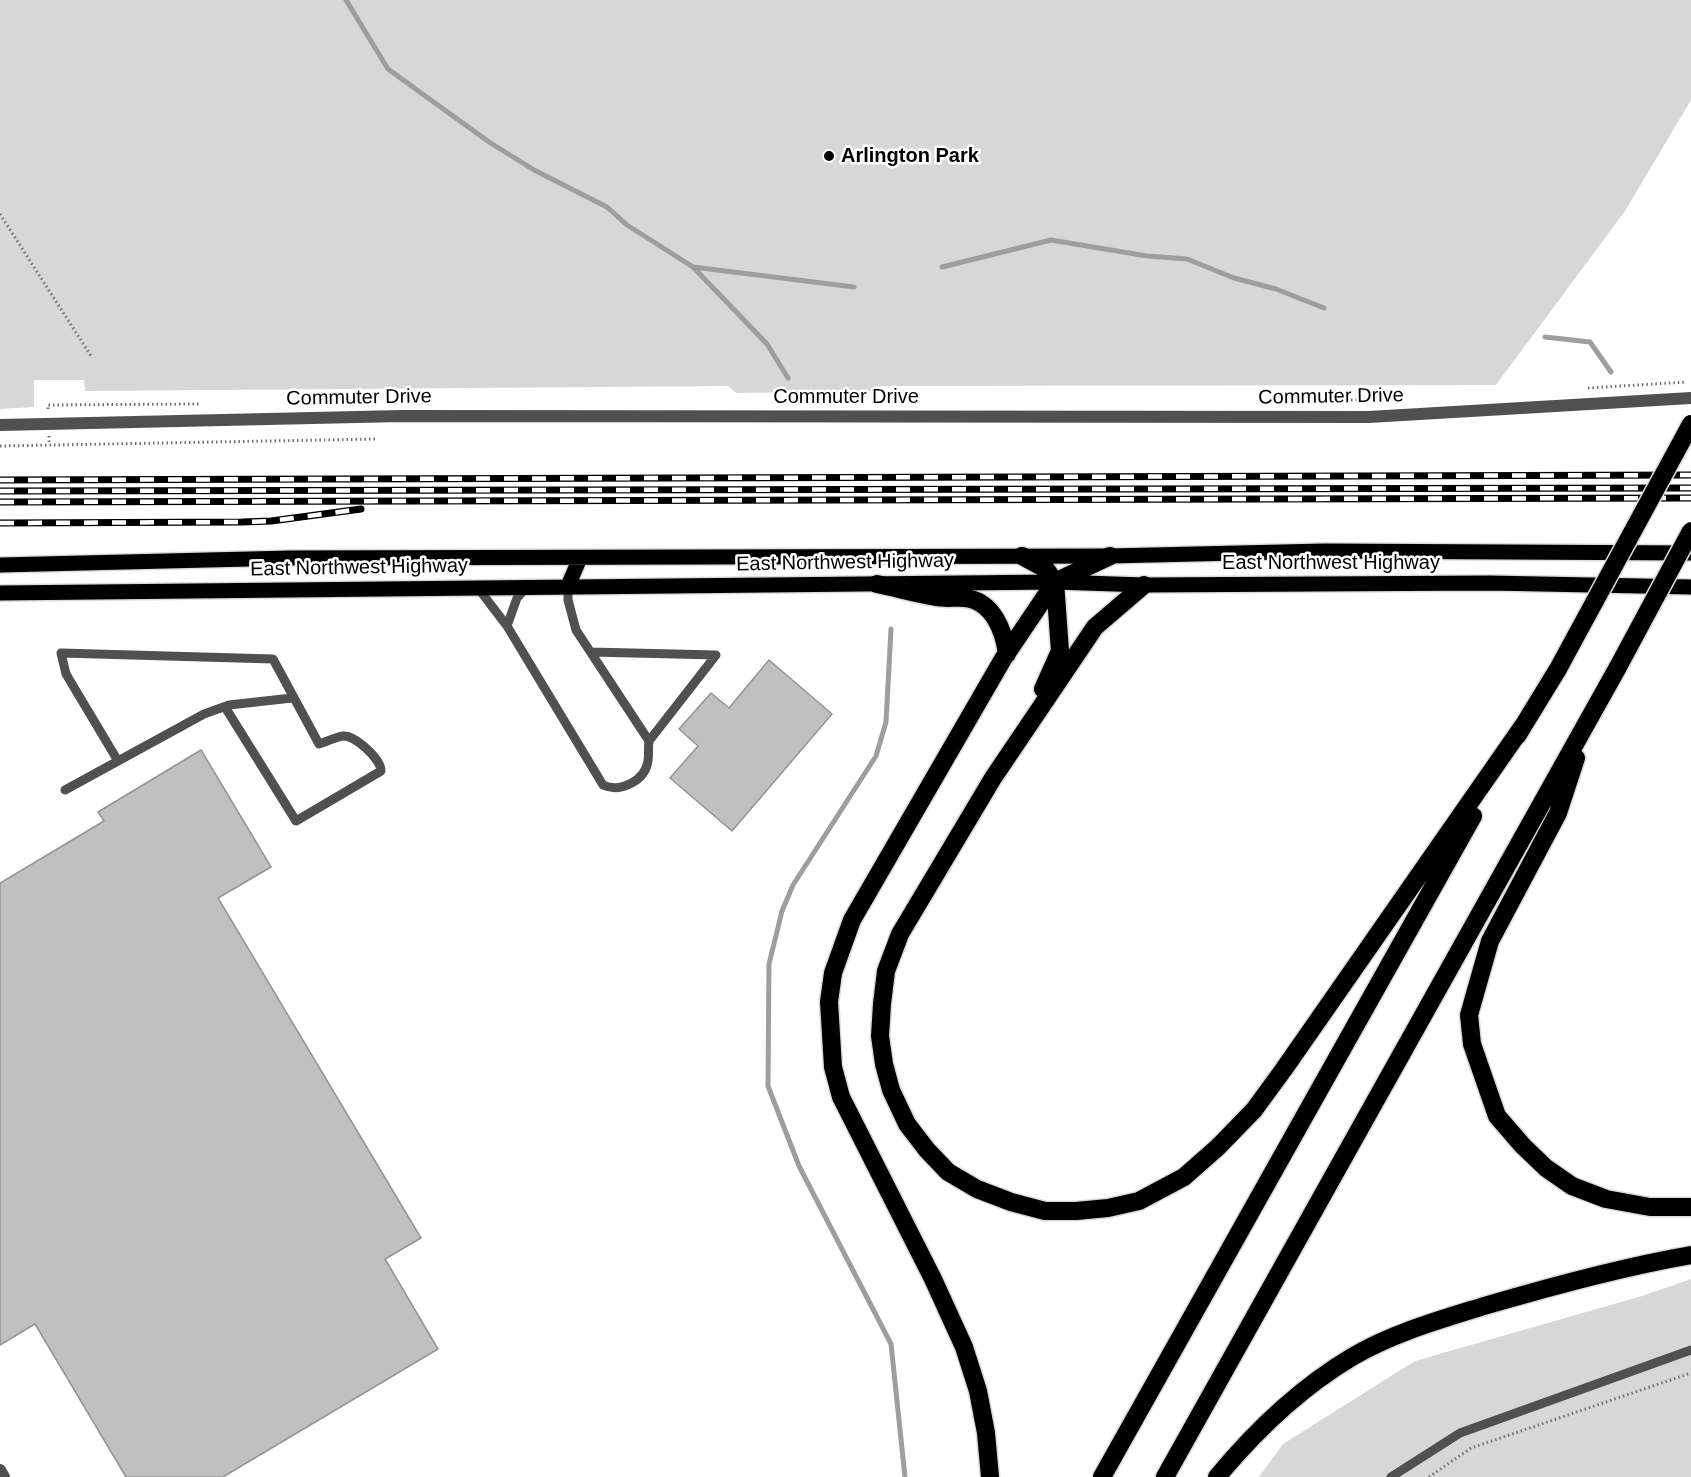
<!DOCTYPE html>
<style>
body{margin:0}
canvas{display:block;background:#fff}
</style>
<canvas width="1691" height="1477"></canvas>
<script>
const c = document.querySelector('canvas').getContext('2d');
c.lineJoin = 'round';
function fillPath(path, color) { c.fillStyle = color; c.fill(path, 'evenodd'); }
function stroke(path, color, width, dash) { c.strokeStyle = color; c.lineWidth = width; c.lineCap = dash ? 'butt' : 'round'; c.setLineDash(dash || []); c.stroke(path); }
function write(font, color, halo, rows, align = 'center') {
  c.font = font + ' Helvetica,sans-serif'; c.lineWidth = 5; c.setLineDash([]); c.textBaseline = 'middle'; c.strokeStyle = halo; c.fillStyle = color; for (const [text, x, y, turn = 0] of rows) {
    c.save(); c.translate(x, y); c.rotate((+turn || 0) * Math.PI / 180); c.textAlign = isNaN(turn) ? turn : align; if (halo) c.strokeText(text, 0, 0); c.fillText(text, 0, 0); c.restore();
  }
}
const green = new Path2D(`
 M0,0H1691V100L1625,211L1496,385L882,386L871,391L736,393L728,386L85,391L84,380H34V407L0,409Z
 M1691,1279V1477H1259L1283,1444L1415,1361L1642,1296Z`);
const stream = new Path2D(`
 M346,0L388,69L489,142L534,170L607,207L627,225L693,267L767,344L788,378
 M693,267L854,287
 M942,267L1051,240L1147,256L1187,259L1234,278L1276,289L1324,308
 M1545,337L1590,342L1611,372
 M891,629L886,722L876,756L793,885L782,911L769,964L768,1086L799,1166L891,1344L905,1477`);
const building = new Path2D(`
 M769,660L832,714L732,831L670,778L698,746L679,729L711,693L729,708Z
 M201,750L271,867L218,898L421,1238L385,1259L438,1349L223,1477H126L35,1324L0,1345V883L104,821L98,812Z`);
const path = new Path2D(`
 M0,214L91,356
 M1588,388L1686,382
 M1333,400H1375
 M48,409V405L199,404
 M49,436V445
 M0,446L376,439
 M1429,1477L1471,1448L1691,1373`);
const lane = new Path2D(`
 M568,586V600L576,630L649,741L716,655L591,652
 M478,588L507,626L603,785C620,793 645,781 648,761C649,754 648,747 649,741
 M507,626L517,598L527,587
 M118,761L66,674L61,653L273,659L319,744C326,742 335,737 343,736C355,735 381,759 381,771L296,821L225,707
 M65,790L204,714L229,705L292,698
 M1391,1477L1460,1433L1691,1350`);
const street = new Path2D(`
 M0,425L402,416L1369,417L1691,398
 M0,1470L4,1477`);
const primary = new Path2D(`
 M0,565L291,558L1110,556L1324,551L1691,553
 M568,586L580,558
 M0,593L1055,582L1144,585L1490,583L1691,587`);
const highway = new Path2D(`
 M1022,556L1046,569L1055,582L1060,651L1043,689
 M877,584C897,588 917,594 937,597C946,599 956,597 965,598C993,601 1004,631 1007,654
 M1144,585L1095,627L993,778L900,934L886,971L882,1004L880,1036L884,1064L891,1090L907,1124L927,1150L948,1172L977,1189L1011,1202L1045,1211H1076L1108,1208L1139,1201L1184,1177L1218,1147L1254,1110L1284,1069L1523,726
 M1517,736L1558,669
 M1576,758L1558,813L1490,941L1469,1015L1472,1044L1497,1116L1523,1146L1546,1168L1572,1186L1606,1199L1650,1207H1691
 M990,1477L986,1433L978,1391L964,1347L933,1279L841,1097L833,1067L829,1002L833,973L852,920L1003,659L1055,582L1110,556
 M1102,1477L1473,816
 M1165,1477L1618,667
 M1217,1477C1256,1430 1300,1388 1352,1357C1393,1333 1439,1320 1484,1306C1552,1286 1621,1267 1691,1255`);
const rail = new Path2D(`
 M0,480L1691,475
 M0,491L1691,488
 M0,502L1691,498
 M0,523L242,522L271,521L361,509`);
const highwayBridge = new Path2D(`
 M1618,667L1691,531
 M1558,669L1691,424`);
const markers = [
 [829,156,6,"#000"]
];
const poiNames = [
 ["Arlington Park",841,156]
];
const streetNames = [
 ["Commuter Drive",846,397],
 ["Commuter Drive",1331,397,-1],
 ["Commuter Drive",359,398,-1],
 ["East Northwest Highway",845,563,-1],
 ["East Northwest Highway",1331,563],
 ["East Northwest Highway",359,568,-1]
];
fillPath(green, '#d7d7d7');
stroke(stream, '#9e9e9e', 5);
fillPath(building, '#c0c0c0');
stroke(building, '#949494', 1.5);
stroke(primary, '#dbdbdb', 18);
stroke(highway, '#dbdbdb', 21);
stroke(path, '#727272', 3, [1.5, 3]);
stroke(lane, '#505050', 9);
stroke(street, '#505050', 12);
stroke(primary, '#000', 15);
stroke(highway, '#000', 18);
stroke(rail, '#000', 7);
stroke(rail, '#fff', 4.5, [14]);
stroke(highwayBridge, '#dbdbdb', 21, []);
stroke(highwayBridge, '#000', 18);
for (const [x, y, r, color] of markers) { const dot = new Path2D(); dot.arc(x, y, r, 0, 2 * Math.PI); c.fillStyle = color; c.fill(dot); stroke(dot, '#fff', 2); }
write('bold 20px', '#000', '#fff', poiNames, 'left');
write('20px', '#000', '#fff', streetNames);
</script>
